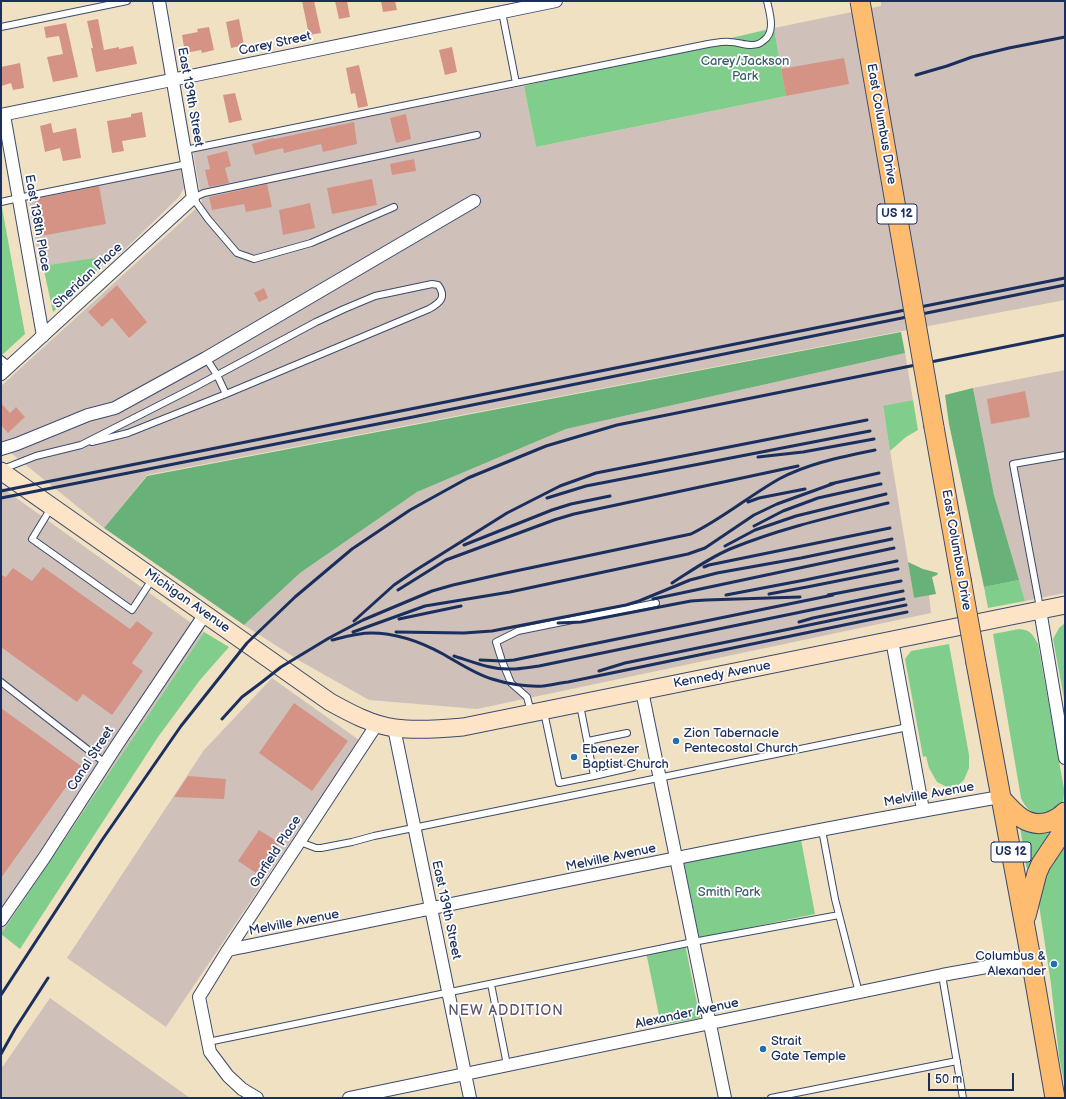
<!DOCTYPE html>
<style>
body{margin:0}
#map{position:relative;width:1066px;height:1099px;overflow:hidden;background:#f1e1c3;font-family:"Balsamiq Sans",sans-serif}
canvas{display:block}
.frame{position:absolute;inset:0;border:2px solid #1b2f5e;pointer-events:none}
.scale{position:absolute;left:928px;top:1073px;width:86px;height:18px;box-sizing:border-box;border:2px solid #1b2f5e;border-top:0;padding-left:5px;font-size:12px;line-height:14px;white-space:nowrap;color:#1b2f5e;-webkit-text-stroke:3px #fff;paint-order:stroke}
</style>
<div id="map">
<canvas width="1066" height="1099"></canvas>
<div class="frame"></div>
<div class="scale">50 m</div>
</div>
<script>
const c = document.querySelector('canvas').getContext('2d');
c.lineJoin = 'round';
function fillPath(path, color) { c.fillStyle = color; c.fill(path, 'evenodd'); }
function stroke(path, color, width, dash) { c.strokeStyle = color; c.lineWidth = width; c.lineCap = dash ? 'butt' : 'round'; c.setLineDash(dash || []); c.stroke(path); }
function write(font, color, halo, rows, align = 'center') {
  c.font = font + ' "Balsamiq Sans",sans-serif'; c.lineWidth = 3.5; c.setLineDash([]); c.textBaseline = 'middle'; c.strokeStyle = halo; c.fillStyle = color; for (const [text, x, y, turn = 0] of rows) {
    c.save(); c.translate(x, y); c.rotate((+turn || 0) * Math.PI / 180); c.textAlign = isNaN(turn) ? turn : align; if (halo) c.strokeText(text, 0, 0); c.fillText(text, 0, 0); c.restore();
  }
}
const industrial = new Path2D(`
 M881,1H1065V300L147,475L104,528L1,445V386L202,203L193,151L524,86L536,147L786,96L774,28L881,6Z
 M180,165L184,188L179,197L120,254L40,267L28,196Z
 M905,353L913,400L883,407L914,598L929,595L931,613L477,709L369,700L300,661L244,625L300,573L417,492L566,429Z
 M1065,370V593L1025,601L994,495L973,388Z
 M1,487L204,632L1,934Z
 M272,678L359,740L166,1027L67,958L204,750Z
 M50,998L190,1098H1V1069Z`);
const green = new Path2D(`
 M774,28L786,96L536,147L524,86Z
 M1,202L25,334L1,356Z
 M113,255L53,312L43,266Z
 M913,400L918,430L906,437L890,451L883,406Z
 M1019,580L1025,601L988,608L984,587Z
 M1065,623V703L1053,639L1059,628Z
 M1019,629C1031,630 1032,634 1038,644L1064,789C1064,796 1064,804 1059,810C1058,810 1053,812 1053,812C1038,819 1027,812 1021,798L993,634Z
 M204,632L229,647L200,680L158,737L20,949L1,934Z
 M949,644L969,755V768L964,780L956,787L949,788L937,782L929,768L926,756L923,757L905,659L911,651Z
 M1020,827C1031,833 1040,835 1052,833L1051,836L1028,870L1026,866Z
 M801,840L815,914L699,938L684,863Z
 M1065,840V1088L1059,1056L1051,984L1039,905V882Z
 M685,944L700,1018L661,1025L646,952Z`);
const forest = new Path2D(`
 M901,332L905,353L566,429L417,492L300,573L244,625L104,528L147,476Z
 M973,388L994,495L1019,580L984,587L949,424L945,395Z
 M908,562L923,569L938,573L937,575L932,577L936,594L914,598Z`);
const building = new Path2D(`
 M302,1H314L321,33L309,35Z
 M335,1H347L350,17L339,19Z
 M381,1H395L397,10L383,12Z
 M98,19L104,50L119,47V49L133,46L137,64L96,72L91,48H93L87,21Z
 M239,19L244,45L231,48L226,22Z
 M66,23L78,77L53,82L47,57L63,54L59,36L46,38L44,27Z
 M209,27L214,50L202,53L201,50L185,53L182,35L198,32L197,29Z
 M452,47L457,72L445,75L439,50Z
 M844,58L849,84L786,96L781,69Z
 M20,63L24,88L13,90L11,83L1,86V67Z
 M359,65L368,106L358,108L355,93L351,94L346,68Z
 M235,93L242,120L229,123L223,95Z
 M142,112L146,137L122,141L124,151L112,153L107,121L131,117V114Z
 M406,114L411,139L396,143L390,118Z
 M354,122L357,144L323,152L321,144L284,153L283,148L255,155L252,144L274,138V139Z
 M51,123L53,133L76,128L81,158L63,161L60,148L45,152L40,126Z
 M227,151L231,166L225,168L229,183L209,187L205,170L210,169L207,156Z
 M414,159L416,171L392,175L390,164Z
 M372,179L377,205L332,214L327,188Z
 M267,184L272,207L246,212L244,204L212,210L209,197Z
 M99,186L106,224L41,236L35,199Z
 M310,203L315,228L283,235L279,210Z
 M117,285L147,322L129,338L112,318L102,327L88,312Z
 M264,288L268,298L259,302L254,293Z
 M1025,391L1030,417L991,424L987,399Z
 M1,403L10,413L16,407L25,417L8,433L1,425Z
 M43,567L130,629L137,621L153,633L132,663L143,671L112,715L83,694L77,702L1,647V575L6,577L13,568L32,581Z
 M294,703L348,741L312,791L259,753Z
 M1,708L81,766L1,878Z
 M188,776L226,779L224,799L174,797Z
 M259,830L280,843L259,875L238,861Z`);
const lane = new Path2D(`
 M502,12L516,83
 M1,27L127,1
 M185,150L708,44C716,43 723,41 730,42C737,42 744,45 751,45C755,45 760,44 763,41C776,33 770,14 767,1
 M1,202L28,196L187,164
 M394,207L311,243L254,259L237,253L208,219L193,198L204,193L477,135
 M1,359L10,366
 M92,442L128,433L226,394
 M3,469L36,456L81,445L193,388L316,322L344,309L375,296L432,284L438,285C447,297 440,303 429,309L226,394L217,375L206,358
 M51,508L32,539L132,610L153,578
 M1040,608L1013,464L1065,455
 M1,682L105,763
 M580,705L594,776L633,767
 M531,712L527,697L511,683L502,661L496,642L518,631L656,603
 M544,712L559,783L594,776
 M588,741L627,733
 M822,830L835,899L859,993
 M300,842L316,848H321L352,842L374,836L908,727
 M942,975L963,1098
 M491,984L507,1065
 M208,1042L693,942L839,915
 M771,1098L957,1061`);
const street = new Path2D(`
 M1,115L556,1
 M4,115L43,336
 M1,374L193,198L159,1
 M1,449L17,444L88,415L115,408L206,358L474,201
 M1040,610L1065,758
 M892,640L923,810
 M642,691L725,1098
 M394,728L470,1098
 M1,920L44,858L117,745L205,614
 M228,950C485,898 742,842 1000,797
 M257,1098L242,1089L228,1076L210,1052L199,997L228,950L377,724
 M349,1098L942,975L1031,959`);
const secondary = new Path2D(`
 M1,471L330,702C350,713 372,725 395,728C417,731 441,729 463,727L1065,605`);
const primary = new Path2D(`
 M934,427L961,579
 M976,663L1031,959L1055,1098
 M1000,797C1013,812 1027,829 1049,822C1055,820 1060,817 1065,812
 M1026,916L1037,873L1041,864L1065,828`);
const rail = new Path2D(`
 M916,75L947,66L972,57L1009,48L1065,37
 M758,457L803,452L874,439
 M830,484L879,473
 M1,491L1065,278
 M1,498L408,418L1065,285
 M547,498L586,486L870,431
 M748,502L759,498L805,489
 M754,526L783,511L818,498L881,484
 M464,545L552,510L571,504L610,496
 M725,546L755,530L796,516L886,494
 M704,567L709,565L890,528
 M672,583C691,571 709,558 730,549C781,528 835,516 888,503
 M398,590L446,560L554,520L574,514L798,466
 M769,594L807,587L898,569
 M726,595L805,580L897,561
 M828,595L901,581
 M653,599L894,548
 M399,619L461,606
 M354,621L394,585L416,570L507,513L560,486L596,473L867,420
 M799,622L813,618L904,599
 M558,623L581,622L691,601L706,600L800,597
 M353,632L425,606L510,592L688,554L705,548L754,515L777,504L835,483
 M396,632L464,633L492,631L626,605L639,601L690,580L717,573L801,558L892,539
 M332,640C344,637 358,633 371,633C396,633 421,642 443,654C459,663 475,674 492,679C507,684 528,687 543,686C551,685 560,683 568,682L907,612
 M454,656C473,662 492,670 511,669C521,669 530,667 539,666L903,591
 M480,660L502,661L514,660L833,595
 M599,671L625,663L906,605
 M222,719L242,697L262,682L281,667L329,638L363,620L432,591L453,585L506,573L691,534C722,519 749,496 779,479C809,463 842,457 875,450
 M1,995L102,840L181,726L247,643L295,597L352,549L410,510L468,478L546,446L617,425L1065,335
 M1,1054L15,1029L48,978`);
const primaryBridge = new Path2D(`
 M860,1L934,427
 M961,579L976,663`);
const markers = [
 [676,741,4,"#1f6fb2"],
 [574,757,4,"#1f6fb2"],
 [1054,964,4,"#1f6fb2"],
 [763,1049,4,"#1f6fb2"]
];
const shields = [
 [897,214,40],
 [1011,852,40]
];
const shieldNames = [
 ["US 12",897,214],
 ["US 12",1011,852]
];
const streetNames = [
 ["Carey Street",275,44,-12],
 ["East 139th Street",190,97,80],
 ["East Columbus Drive",881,124,80],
 ["East 138th Place",37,223,80],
 ["Sheridan Place",88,276,-43],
 ["East Columbus Drive",956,550,80],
 ["Michigan Avenue",187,601,35],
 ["Kennedy Avenue",722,675,-11],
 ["Canal Street",91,759,-57],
 ["Melville Avenue",929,795,-10],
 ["Garfield Place",276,852,-57],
 ["Melville Avenue",611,858,-12],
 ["East 139th Street",446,910,78],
 ["Melville Avenue",294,923,-11],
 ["Alexander Avenue",687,1014,-12]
];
const parkNames = [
 ["Carey/Jackson",745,62],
 ["Park",745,77],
 ["Smith Park",729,893]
];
const poiNames = [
 ["Zion Tabernacle",684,734],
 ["Pentecostal Church",684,749],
 ["Ebenezer",582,750],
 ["Baptist Church",582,765],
 ["Columbus &",1046,957,"right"],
 ["Alexander",1046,972,"right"],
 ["Strait",771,1042],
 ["Gate Temple",771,1057]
];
const neighbourhoodNames = [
 ["NEW ADDITION",506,1011]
];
fillPath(industrial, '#cfc1ba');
fillPath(green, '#81ce8c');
fillPath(forest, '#68b178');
fillPath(building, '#d59386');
stroke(lane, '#3b4a6d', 8);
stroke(street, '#3b4a6d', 14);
stroke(secondary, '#3b4a6d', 19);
stroke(primary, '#3b4a6d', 21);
stroke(lane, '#fff', 6);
stroke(street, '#fff', 12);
stroke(secondary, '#fee4c6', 17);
stroke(primary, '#fdbc70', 19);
stroke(rail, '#1b2f5e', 3);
stroke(primaryBridge, '#3b4a6d', 21, []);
stroke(primaryBridge, '#fdbc70', 19);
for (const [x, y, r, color] of markers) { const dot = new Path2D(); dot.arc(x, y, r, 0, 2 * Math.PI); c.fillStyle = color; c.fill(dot); stroke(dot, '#fff', 1.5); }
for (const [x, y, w] of shields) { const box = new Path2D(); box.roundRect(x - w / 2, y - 10, w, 20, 3); c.fillStyle = '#fff'; c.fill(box); stroke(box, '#1b2f5e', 1); }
write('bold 12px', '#1b2f5e', null, shieldNames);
write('13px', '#1b2f5e', '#fff', streetNames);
write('13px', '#3a5f6c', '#fff', parkNames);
write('13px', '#1b2f5e', '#fff', poiNames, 'left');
c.letterSpacing = '1px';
write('14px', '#5c526c', '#fff', neighbourhoodNames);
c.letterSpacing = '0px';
</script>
